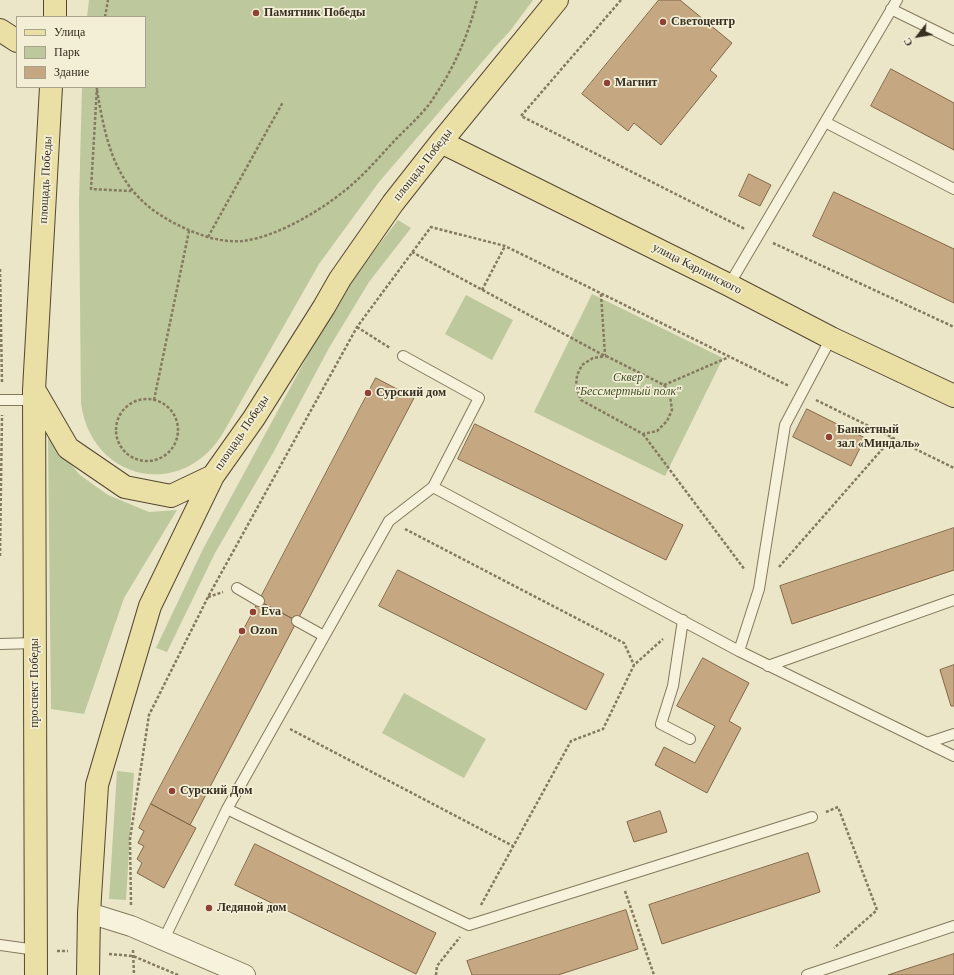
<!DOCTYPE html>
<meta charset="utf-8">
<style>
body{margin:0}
#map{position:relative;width:954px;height:975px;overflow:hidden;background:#ebe6c8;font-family:"Times New Roman",serif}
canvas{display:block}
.legend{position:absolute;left:16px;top:16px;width:130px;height:72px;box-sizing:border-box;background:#f3efd7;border:1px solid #a8a28e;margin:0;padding:5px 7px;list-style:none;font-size:12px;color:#372f21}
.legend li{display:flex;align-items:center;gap:8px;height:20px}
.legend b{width:20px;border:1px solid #a8a28e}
.north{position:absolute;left:898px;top:16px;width:40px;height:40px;-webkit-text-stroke:3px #f3efd7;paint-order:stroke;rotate:239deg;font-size:11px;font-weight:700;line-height:16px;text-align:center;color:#372f21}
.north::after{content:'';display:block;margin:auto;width:14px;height:18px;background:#372f21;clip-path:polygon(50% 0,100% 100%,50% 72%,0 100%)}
</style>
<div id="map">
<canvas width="954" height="975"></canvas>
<ul class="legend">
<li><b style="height:5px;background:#eadfa4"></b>Улица</li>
<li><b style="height:11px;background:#bdc89d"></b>Парк</li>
<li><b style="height:11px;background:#c5a882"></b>Здание</li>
</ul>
<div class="north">С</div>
</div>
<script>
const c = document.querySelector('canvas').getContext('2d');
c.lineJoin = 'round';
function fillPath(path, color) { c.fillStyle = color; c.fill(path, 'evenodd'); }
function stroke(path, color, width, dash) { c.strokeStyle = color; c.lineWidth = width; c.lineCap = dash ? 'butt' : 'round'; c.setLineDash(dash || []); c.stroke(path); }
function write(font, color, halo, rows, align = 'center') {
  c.font = font + ' "Times New Roman",serif'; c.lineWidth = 3.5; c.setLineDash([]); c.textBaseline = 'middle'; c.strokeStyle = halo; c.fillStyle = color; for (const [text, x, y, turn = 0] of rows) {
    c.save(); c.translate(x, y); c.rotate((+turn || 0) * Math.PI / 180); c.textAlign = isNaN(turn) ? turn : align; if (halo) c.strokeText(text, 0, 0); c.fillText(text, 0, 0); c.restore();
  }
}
const green = new Path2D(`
 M89,0H533L510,31L495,47L379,182L319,264L223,433C182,501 91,481 81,403L79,203L82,87H145V17H87Z
 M398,220L411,228L369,282L329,348L273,453L215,553L167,652L156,648L203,549L315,342L355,276Z
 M592,294L723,358L665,476L534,412Z
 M466,295L513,320L492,360L445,334Z
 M48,438L80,475L108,495L149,512L177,510L124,598L84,714L51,709Z
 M404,693L486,739L464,778L382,733Z
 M117,771L134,773L126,900L109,899Z`);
const building = new Path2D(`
 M659,0H680L732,43L710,70L717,76L661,145L634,123L628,131L582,94Z
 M891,69L954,103V150L871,106Z
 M749,174L771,185L760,206L739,196Z
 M834,192L954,249V303L813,236Z
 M376,378L414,398L297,621L259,601Z
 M807,409L865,438L851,466L793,437Z
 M475,424L683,525L666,560L458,459Z
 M954,528V570L792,624L780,586Z
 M398,570L604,674L586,710L379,606Z
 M259,601L297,621L190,825L151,804Z
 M703,658L749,683L729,721L741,728L707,793L655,765L664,747L695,763L715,726L677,706Z
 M954,665V706H951L940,670Z
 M151,804L196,828L164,888L137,873L142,863L137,859L144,846L138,843L144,831L139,828Z
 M660,811L667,832L634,842L627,822Z
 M255,844L436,933L416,974L235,885Z
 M808,853L820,892L662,944L649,905Z
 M626,910L638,949L558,975H472L467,961Z
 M954,954V975H888L906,969Z`);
const path = new Path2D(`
 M621,0L521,116L745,229
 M105,17L108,0
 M97,87L91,189L131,191
 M97,90C107,150 118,195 176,224C196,234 219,243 242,241C279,237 329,206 356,181C370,168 383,153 396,139C410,125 426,111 436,94C455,66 469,33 477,0
 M208,237L283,102
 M773,243L954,327
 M412,252L605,356
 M0,269L2,384
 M482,290L505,246
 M601,294L605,355
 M357,327L390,348
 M606,356L664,385L670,396L672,410L667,421L657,431L643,434L581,400L576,387L577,375L582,365L593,358Z
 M664,385L729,357
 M116 430a31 31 0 1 1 62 0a31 31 0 1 1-62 0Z
 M154,400L189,231
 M816,400L954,468
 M643,434L745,570
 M405,529L624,643L634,665
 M0,556L2,415
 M779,567L892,438
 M208,597L223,592
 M290,729L513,846
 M826,812L838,807L877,910L834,948
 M625,891L654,975
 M131,905L130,839L149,715L208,597L357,327L431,227L505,246L789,386
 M481,905L571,741L603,729L634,665L663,639
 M133,950L134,975
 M57,951H68
 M109,954L133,956L178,975
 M436,975L437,966L460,937`);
const service = new Path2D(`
 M891,9L954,40
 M825,122L954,189
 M729,285L897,0
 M403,356L479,398L433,487L739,651L759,589L785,425L831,338
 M0,400H34
 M237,588L259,601
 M683,620L673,686L661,724L690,739
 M297,621L324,636
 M0,644L35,643
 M739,651L954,756
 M768,666L954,600
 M927,743L954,734
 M227,809L469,925L812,817
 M164,939L227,809L389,521L433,487
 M0,945L36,950
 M807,975L954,926`);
const minor = new Path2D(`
 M89,913L131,926L245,975`);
const primary = new Path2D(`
 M55,17V0
 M0,30L17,41
 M441,142L729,285L831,338L954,396
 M35,391L68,448L125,487L171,496L213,476L254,418L324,307L340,279L393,203L441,142L557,0
 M36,975L34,390L51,87
 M88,975L89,913L97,785L150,606L213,476`);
const markers = [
 [256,13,4,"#8f4134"],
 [663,22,4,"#8f4134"],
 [607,83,4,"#8f4134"],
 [368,393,4,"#8f4134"],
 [829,437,4,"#8f4134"],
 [253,612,4,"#8f4134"],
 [242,631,4,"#8f4134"],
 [172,791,4,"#8f4134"],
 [209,908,4,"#8f4134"]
];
const poiNames = [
 ["Памятник Победы",264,13],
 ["Светоцентр",671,22],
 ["Магнит",615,83],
 ["Сурский дом",376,393],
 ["Банкетный",837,430],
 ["зал «Миндаль»",837,444],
 ["Eva",261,612],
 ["Ozon",250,631],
 ["Сурский Дом",180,791],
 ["Ледяной дом",217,908]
];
const streetNames = [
 ["площадь Победы",423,165,-52],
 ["площадь Победы",46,180,-87],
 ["улица Карпинского",697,269,27],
 ["площадь Победы",242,433,-56],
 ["проспект Победы",35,683,-90]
];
const parkNames = [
 ["Сквер",628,378],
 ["\"Бессмертный полк\"",628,392]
];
fillPath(green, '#bdc89d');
fillPath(building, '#c5a882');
stroke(building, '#826747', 1);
stroke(service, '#85795f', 12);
stroke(minor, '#85795f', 22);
stroke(primary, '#544732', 24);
stroke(path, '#85795f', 2.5, [3, 2]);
stroke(service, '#f6f2db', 10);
stroke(minor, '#f6f2db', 20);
stroke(primary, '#eadfa4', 22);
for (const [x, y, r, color] of markers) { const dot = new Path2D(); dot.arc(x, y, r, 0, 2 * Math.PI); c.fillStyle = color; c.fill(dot); stroke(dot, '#f3efd7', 1.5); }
write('bold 12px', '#372f21', '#f3efd7', poiNames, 'left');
write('12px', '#372f21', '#f3efd7', streetNames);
write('italic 12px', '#415229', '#f3efd7', parkNames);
</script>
